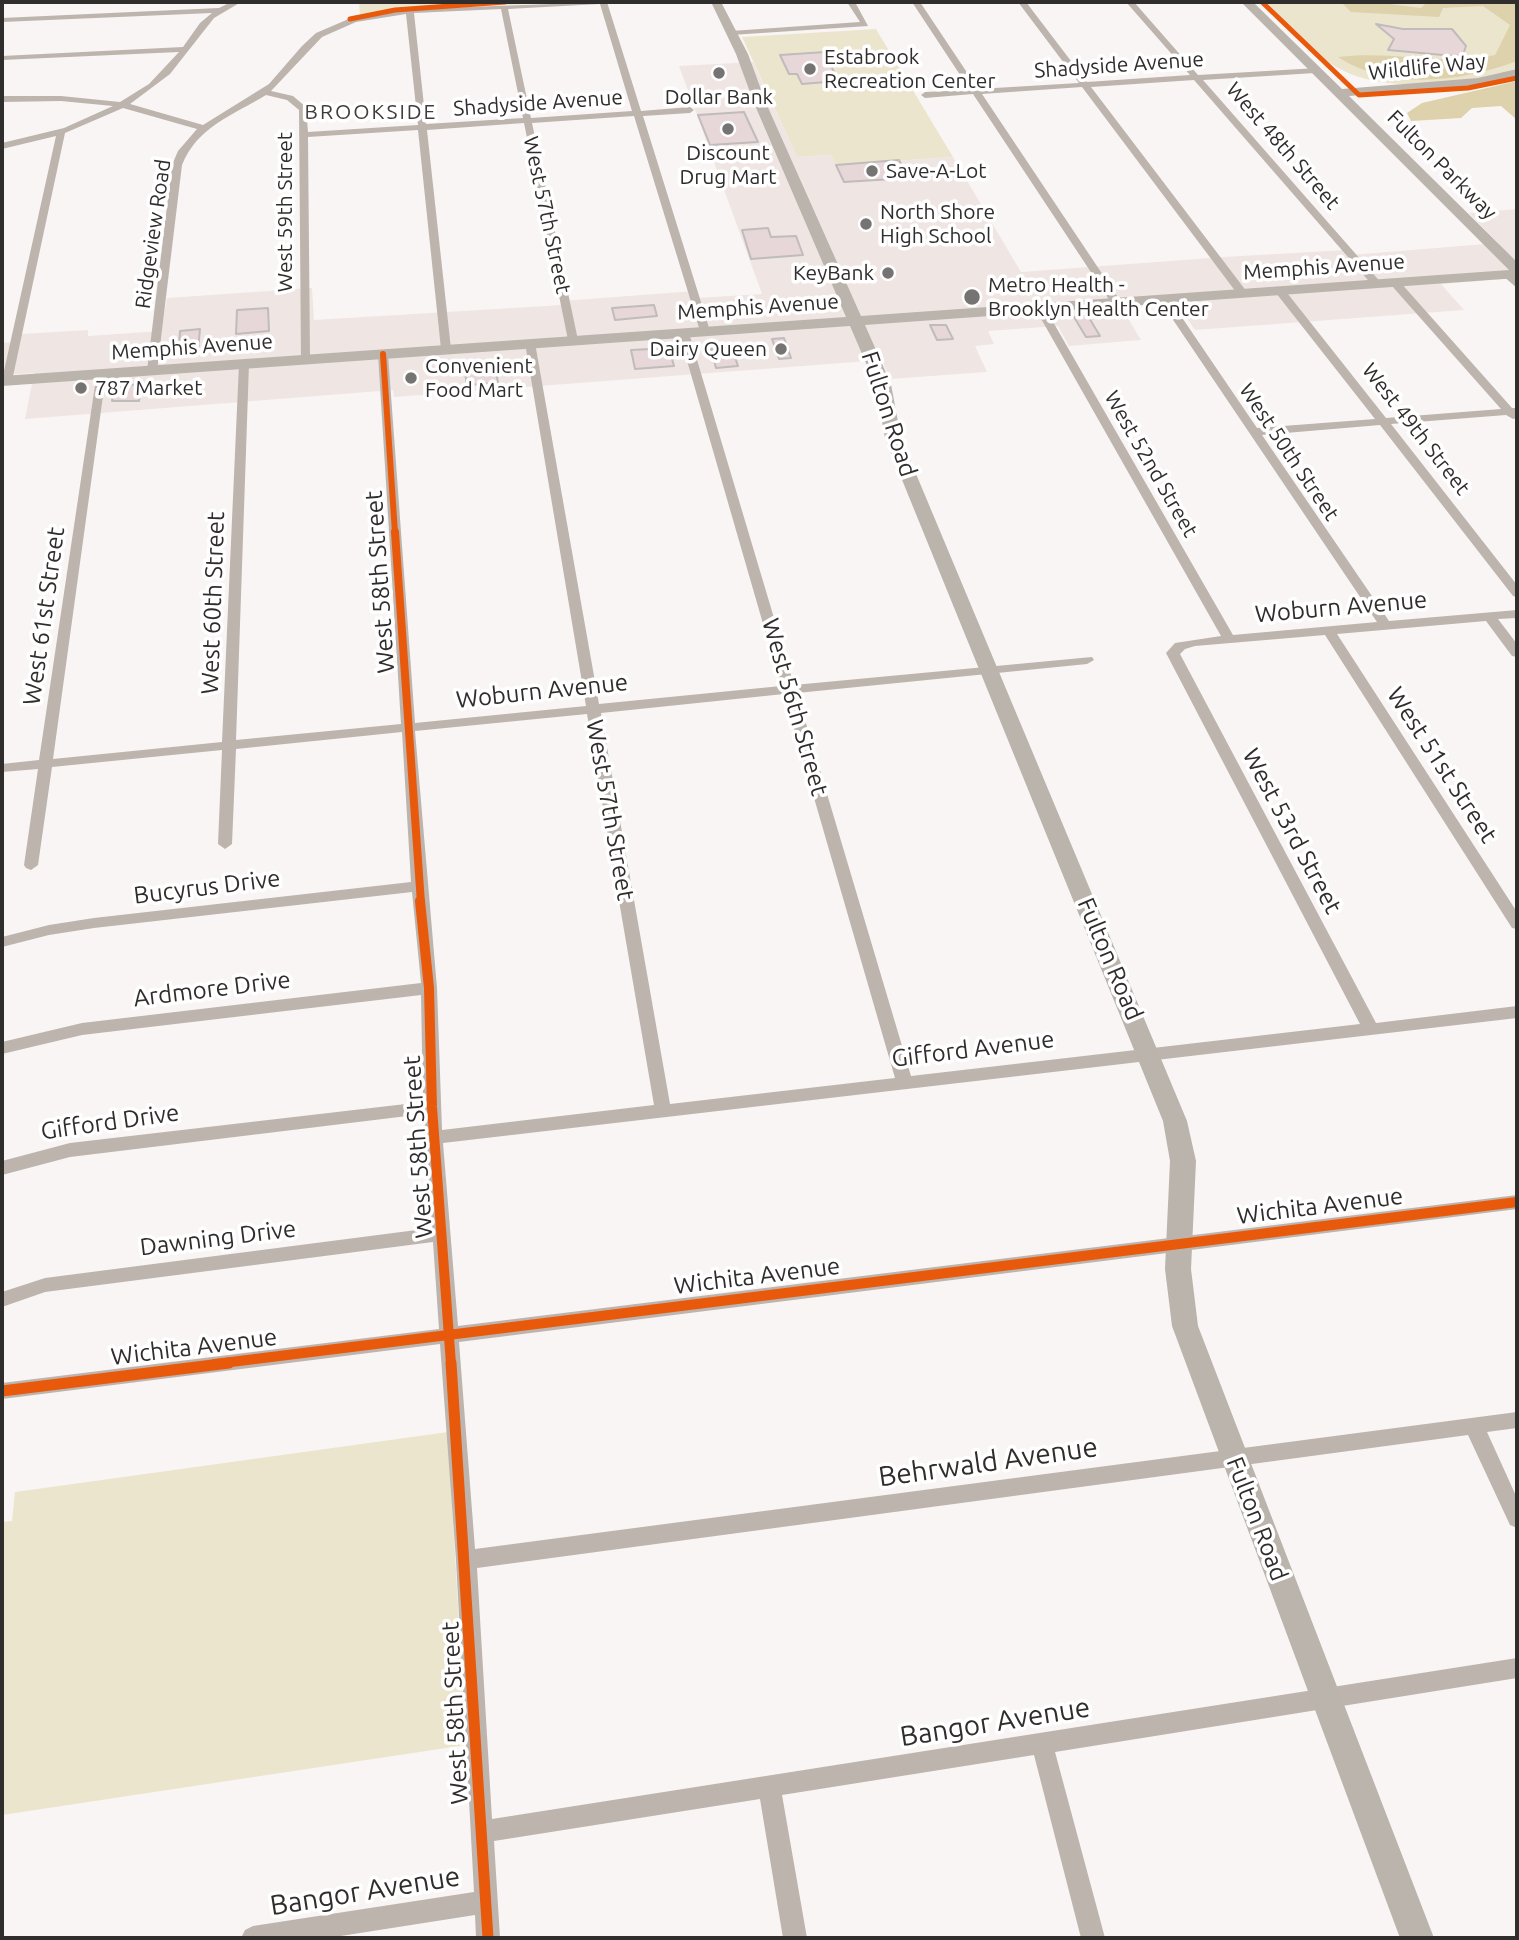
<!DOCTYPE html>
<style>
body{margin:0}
#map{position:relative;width:1519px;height:1940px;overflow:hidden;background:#f9f5f4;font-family:Ubuntu,sans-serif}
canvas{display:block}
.frame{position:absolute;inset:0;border:4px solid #302d2d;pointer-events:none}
</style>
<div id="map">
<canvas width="1519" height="1940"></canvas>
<div class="frame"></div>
</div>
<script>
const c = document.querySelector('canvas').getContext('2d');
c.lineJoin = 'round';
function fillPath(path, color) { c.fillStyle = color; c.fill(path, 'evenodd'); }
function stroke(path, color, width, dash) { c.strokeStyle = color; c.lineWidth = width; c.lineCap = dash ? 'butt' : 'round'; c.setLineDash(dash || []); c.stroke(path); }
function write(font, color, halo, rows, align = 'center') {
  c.font = font + ' Ubuntu,sans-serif'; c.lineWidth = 7; c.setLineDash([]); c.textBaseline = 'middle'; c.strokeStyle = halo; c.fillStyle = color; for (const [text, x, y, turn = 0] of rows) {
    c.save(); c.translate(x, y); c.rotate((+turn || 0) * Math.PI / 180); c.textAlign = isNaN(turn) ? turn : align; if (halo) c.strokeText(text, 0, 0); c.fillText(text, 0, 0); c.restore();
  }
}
const built = new Path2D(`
 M753,62L797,157L831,155L837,165L953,157L1021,272L1224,257L1345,250L1350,255L1498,243L1469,213L1517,209V278L1441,284L1464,310L1195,330L1177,304L1122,308L1141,340L1069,346L1058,326L988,331L994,344L975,346L987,372L890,379L882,360L394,397L393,390L25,419L34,373L2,375V343L19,342L20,334L88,330V336L161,331L167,298L312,288L314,320L562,305V301L695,291L697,298L762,294L679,66Z`);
const green = new Path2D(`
 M359,2H550L551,3L386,11L360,16Z
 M1266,2H1517V70C1470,84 1388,94 1342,70C1313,56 1289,24 1266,2Z
 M876,29L953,157L836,165L831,155L797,157L742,37Z
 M448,1432L466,1745L2,1815V1522L12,1521L15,1492Z`);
const forest = new Path2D(`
 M1341,2H1374L1421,8L1427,2H1517V61C1461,82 1390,91 1338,57C1390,50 1444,66 1495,55L1510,25L1483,6L1443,8L1439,17L1351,12Z
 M1517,81V120L1501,106L1472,108L1461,118L1411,121L1407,113L1422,103Z`);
const building = new Path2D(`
 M1376,24L1403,29H1452L1466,46L1463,55L1454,56L1388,50L1394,39Z
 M825,52L838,81L802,84L797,74H789L780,55Z
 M744,112L758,142L710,145L698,115Z
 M899,160L909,178L844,182L836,165Z
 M768,228L771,237L796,236L803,255L751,259L742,230Z
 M654,305L657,316L615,320L612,308Z
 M268,308L269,331L236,334L237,310Z
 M1088,316L1100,336L1086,337L1074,317Z
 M930,325H946L953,339L937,340Z
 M200,329L198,351L181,352L182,346H179L180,331Z
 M784,338L791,358L779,359L772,339Z
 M669,348L674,366L635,369L631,350Z
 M732,348L738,366L716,368L711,349Z
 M495,364L498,383L467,385L464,366Z
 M142,384L139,401H112L114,386Z`);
const street = new Path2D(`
 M231,2H241L214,18L170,74L130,104L203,125L269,84L302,46L316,33L351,18L412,9L607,2L641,111L690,107L694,110L690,113L643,116L710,331L709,333L700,331L634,116L532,123L578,340L573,343L568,340L524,123L427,130L451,349L446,352L441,349L418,130L308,137L310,359L301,361L299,110L287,100L266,95C233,115 197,127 182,165L157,371L152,374L147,371L172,165L178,151L197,129L123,108L65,133L12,381L3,383L2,380L56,136L2,149V143L64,128L113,106L61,101L2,102V96H61L120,102L149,84L179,52L2,60V56L183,47L200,23L212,13L2,22V18L219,8ZM600,4L632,111L531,118L508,9ZM501,9L523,118L426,124L414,13ZM406,14L418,125L308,132L306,107L293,96L271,91L322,37L356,22Z
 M847,2H855L868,26L731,35L727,33L731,31L860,22Z
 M912,2H920L978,89L1079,83L1018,2H1026L1087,82L1190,75L1126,2H1134L1198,75L1318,68L1319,70L1315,73L1203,80L1383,285L1374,287L1194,80L1091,87L1247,292L1248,294L1243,297L1239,296L1082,87L982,94L1121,302L1112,304L973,94L925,98L921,95L925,92L970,90Z
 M1503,272H1511L1517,279V288L1503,276Z
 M1396,281L1400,282L1512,408H1517V418L1513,419L1506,415L1391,424L1517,585V597L1513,596L1380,425L1262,435L1389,621L1517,610V618L1498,619L1517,644V657L1512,656L1486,621L1337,634L1517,912V929L1512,928L1325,635L1195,646L1185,649L1180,654L1376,1023L1517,1006V1018L443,1143L458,1326L1517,1195V1209L459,1342L475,1549L1517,1412V1428L1487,1432L1517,1498V1528L1510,1525L1468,1435L477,1568L492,1819L1517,1658V1678L1055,1752L1105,1938H1081L1034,1755L782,1795L807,1938H783L760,1799L494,1841L500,1938H476L475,1915L328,1938H241L245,1930L253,1926L474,1892L456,1560L440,1344L2,1399V1383L439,1329L433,1242L45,1292L2,1307V1292L45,1278L432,1228L424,1114L70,1157L2,1175V1161L70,1143L423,1102L421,995L82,1035L2,1054V1042L82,1023L421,983L412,892L94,928L49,935L2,947V937L49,925L94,918L411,882L402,732L236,749L232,844L225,849L218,844L222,750L52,767L38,865L31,870L26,868L24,865L38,769L2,772V764L39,760L97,372L106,374L53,759L222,742L239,364L244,361L249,364L236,740L401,724L378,354L383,351L388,354L415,723L586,706L525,343L530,340L535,343L599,704L781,686L679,333L684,330L689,333L794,685L1092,657L1094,660L1087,664L797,693L911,1076L1360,1024L1166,653L1175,643L1221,636L1035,308L1040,305L1045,308L1233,635L1377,622L1159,299L1168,297L1257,428L1375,419L1276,293L1275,291L1280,288L1284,289L1386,418L1501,409L1392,286L1391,284ZM784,694L895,1078L670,1104L601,713ZM587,714L654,1105L442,1130L437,988L415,731Z`);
const secondary = new Path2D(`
 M711,2H721L748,54L766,103L861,316L1509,270L1241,2H1253L1342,89L1478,78L1517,69V77L1478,86L1349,96L1517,262V278L865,325L891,384L901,438L1187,1121L1196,1161L1191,1269L1198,1326L1434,1938H1400L1172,1326L1165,1269L1170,1161L1163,1121L885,438L875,384L850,326L2,386V376L846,317L754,103L736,54Z`);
const cyclewayFar4 = new Path2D(`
 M1262,2L1359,95L1468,88L1517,78
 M350,19L395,10L505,2`);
const cyclewayFar3 = new Path2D(`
 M383,354L395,533`);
const cyclewayFar2 = new Path2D(`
 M395,532L421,903`);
const cyclewayFar1 = new Path2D(`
 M420,901L429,988L432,1107L451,1364
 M215,1364L1517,1202`);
const cycleway = new Path2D(`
 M451,1363L488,1938
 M2,1391L229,1363`);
const markers = [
 [810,69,7,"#767373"],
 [719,73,7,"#767373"],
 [728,129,7,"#767373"],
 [872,171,7,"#767373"],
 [866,224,7,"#767373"],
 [888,273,7,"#767373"],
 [972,297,9,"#767373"],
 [781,349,7,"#767373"],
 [411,378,7,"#767373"],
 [81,388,7,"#767373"]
];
const farPoinames = [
 ["Estabrook",824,57],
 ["Recreation Center",824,81],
 ["Dollar Bank",719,97,"center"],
 ["Discount",728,153,"center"],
 ["Drug Mart",728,177,"center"],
 ["Save-A-Lot",886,171],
 ["North Shore",880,212],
 ["High School",880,236],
 ["KeyBank",874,273,"right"],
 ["Metro Health -",988,285],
 ["Brooklyn Health Center",988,309],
 ["Dairy Queen",767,349,"right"],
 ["Convenient",425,366],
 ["Food Mart",425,390],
 ["787 Market",95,388]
];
const farStreetnames = [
 ["Shadyside Avenue",1119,65,-4],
 ["Wildlife Way",1427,67,-6],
 ["Shadyside Avenue",538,103,-4],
 ["West 48th Street",1283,146,49],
 ["Fulton Parkway",1442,165,45],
 ["West 59th Street",285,212,-90],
 ["West 57th Street",547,215,78],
 ["Ridgeview Road",153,234,-82],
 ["Memphis Avenue",1324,267,-4],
 ["Memphis Avenue",758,307,-4],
 ["Memphis Avenue",192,347,-4],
 ["West 49th Street",1416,429,52],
 ["West 50th Street",1289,452,56],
 ["West 52nd Street",1151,464,60]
];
const farNeighbourhoodnames = [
 ["BROOKSIDE",371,112]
];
const streetNames = [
 ["Fulton Road",889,414,72],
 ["West 58th Street",380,582,-94],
 ["West 60th Street",213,603,-88],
 ["Woburn Avenue",1341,607,-5],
 ["West 61st Street",44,616,-82],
 ["Woburn Avenue",542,691,-6],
 ["West 56th Street",795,707,74],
 ["West 51st Street",1442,765,57],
 ["West 57th Street",610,810,80],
 ["West 53rd Street",1292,831,62],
 ["Bucyrus Drive",207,887,-7],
 ["Fulton Road",1110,959,67],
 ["Ardmore Drive",212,989,-7],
 ["Gifford Avenue",973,1049,-7],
 ["Gifford Drive",110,1122,-8],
 ["West 58th Street",418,1147,-94],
 ["Wichita Avenue",1320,1206,-7],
 ["Dawning Drive",218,1238,-7],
 ["Wichita Avenue",757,1276,-7],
 ["Wichita Avenue",194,1347,-7],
 ["Fulton Road",1257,1519,69],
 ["West 58th Street",455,1713,-93]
];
const nearStreetnames = [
 ["Behrwald Avenue",988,1462,-8],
 ["Bangor Avenue",995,1722,-9],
 ["Bangor Avenue",365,1891,-9]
];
fillPath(built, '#efe6e3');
fillPath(green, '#ece5ce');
fillPath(forest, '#ddd2ac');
fillPath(building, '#e7d7d8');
stroke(building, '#bfbcbb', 2);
fillPath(street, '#bcb4ad');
fillPath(secondary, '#bbb4ad');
stroke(cyclewayFar4, '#e8590c', 5);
stroke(cyclewayFar3, '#e8590c', 6);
stroke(cyclewayFar2, '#e8590c', 8);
stroke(cyclewayFar1, '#e8590c', 10);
stroke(cycleway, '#e8590c', 11);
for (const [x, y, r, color] of markers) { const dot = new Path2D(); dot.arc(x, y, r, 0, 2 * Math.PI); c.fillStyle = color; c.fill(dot); stroke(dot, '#fff', 2.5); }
write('21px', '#302d2d', '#fff', farPoinames, 'left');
write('21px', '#302d2d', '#fff', farStreetnames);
c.letterSpacing = '2px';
write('21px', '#413c3b', '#fff', farNeighbourhoodnames);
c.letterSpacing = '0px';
write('24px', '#302d2d', '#fff', streetNames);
write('28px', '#302d2d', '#fff', nearStreetnames);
</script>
